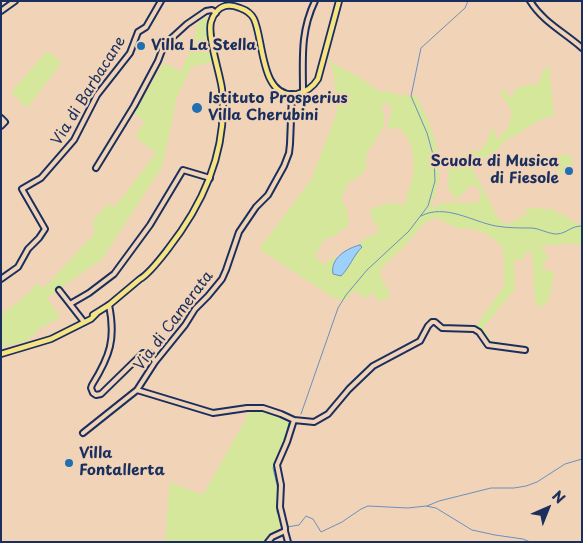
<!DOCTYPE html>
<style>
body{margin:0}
#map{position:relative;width:583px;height:543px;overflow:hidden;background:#f1d4b8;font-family:"Playpen Sans",sans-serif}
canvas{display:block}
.frame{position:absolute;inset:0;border:2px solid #1b2f5e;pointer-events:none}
.north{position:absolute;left:523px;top:483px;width:50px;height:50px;-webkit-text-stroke:4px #f1d4b8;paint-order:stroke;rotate:44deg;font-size:14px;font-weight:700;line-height:20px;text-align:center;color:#1b2f5e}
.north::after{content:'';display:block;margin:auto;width:18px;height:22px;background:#1b2f5e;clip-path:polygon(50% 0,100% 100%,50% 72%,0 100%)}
</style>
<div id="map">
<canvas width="583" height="543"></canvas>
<div class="frame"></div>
<div class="north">N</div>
</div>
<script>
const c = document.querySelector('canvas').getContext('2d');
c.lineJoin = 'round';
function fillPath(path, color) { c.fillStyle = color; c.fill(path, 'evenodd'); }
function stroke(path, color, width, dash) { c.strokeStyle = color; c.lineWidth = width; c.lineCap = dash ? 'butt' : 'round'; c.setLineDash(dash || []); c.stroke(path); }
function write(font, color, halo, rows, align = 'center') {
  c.font = font + ' "Playpen Sans",sans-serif'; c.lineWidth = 4.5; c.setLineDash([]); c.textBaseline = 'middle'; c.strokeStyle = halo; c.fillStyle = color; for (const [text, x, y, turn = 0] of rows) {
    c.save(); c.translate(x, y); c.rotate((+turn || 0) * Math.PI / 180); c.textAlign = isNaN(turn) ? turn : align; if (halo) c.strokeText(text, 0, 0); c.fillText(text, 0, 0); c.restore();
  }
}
const green = new Path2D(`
 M207,16V36L213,62L191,67L177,97L162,167L102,259L47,298L60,317L36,331L35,335L26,341L1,347V313C16,306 27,295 37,283L44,288L94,234L93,220L108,204L115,207L156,153L135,137L145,122L134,113L164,62L181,72L194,41L197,23Z
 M47,51L62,62L27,108L11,92Z
 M327,60L361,78L380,92L389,91L395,94L416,96C430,120 443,154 438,183C436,192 433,201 430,209C444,198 461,204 477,203L480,199L481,192L475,186H470L459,197L454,198L448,187L449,169L440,154L459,167L464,163L461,155L464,154L469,158V151C486,154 486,141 491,130L495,129V137L500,138C512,124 517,110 501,96V88L513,99L514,90L529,84L533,86L540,81L542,73L549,64L554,116C539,118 531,126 519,133C516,136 512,136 508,139C503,142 499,150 494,152C487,156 478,162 473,169C477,180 483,188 488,198C494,209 494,217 506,224C515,223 521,216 529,212L523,207L556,210L557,214H563L575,223H582V246L575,243L541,246L548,257L542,269L551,271L554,275L549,300L541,308L535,302L532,253L527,251L522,260L514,259L515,289L485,325L484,329L491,341L499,343L496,346L488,345L474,329L504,286V260L502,246L490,236L470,228L459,229L436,218L431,219L421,226L404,247L381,268V277L390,295L387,299L381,301L376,299L374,292L366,298L353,291L345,301L334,298L259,249L311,180L337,112L333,69ZM385,103L390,105L392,109L387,128L401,129C421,154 414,177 404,205L388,203L370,209L372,218L380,231L361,241L360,245L361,247L353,258L333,266L336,260L333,257L324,265L315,256L325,238H331L348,226C349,216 348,208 341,200L348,182L358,178L366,168C366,165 365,162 366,160C369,142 394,126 381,108Z
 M559,154L573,157L570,175L556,172Z
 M251,410C266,411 279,414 291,422L273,465L279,489L278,509L280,527L269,542H165L170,482L203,495Z`);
const water = new Path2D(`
 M360,245L362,247C353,256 350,267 341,276L333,274C330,258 347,248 360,245Z`);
const stream = new Path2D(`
 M421,216C445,203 473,222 496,226C508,228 519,228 531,228C539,228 548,234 557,234C568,233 570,226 582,226
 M301,414L338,308L346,295L367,270L409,231L428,206L435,181L434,158L427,133L411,96L421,48L465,8L468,1
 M427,506L439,501L491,488H514L526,486L537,482L565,464L582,459
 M281,520L277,512L278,489L273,468L285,440L289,423
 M287,527L299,525L306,516L313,519L321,532L342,522L361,509L368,506L408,508L426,506L436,508L472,530L495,535L523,539L530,542
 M267,540L272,534L284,529`);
const minor = new Path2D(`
 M530,1C543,22 564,32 582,48
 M1,11L15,1
 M303,92C303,59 300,32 315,1
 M1,118L5,122L1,126
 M96,168L134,106L158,61L164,45L187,24L206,11L212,10L216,13
 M1,279L18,267L28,249L39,238L45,229L22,189L41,178L74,140L97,95L130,53L138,32L146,27L161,1
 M59,290L84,322
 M70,304L89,293L114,274L150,225L183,170L210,178
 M109,305C116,339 110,356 92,385L91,388L93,393L96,395L101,394L143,353H150L155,362
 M137,390L213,413L247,408H263L281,414L294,420L314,422L328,414L349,389L373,366L420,341L428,326L432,322H435L442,328L474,329L479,332L488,345L525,350
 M83,433L137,390L155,362L185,325L195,309L208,296L222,279L226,270L239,232L256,207L268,195L284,166L289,153L290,144L292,94
 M285,531L288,542
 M268,542L272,537L285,531V528L280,507L281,485L277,465L287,442L294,420`);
const major = new Path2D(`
 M140,279C149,274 161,258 168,249C204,203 228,149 222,89C220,73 207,36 211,22C213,15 218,8 225,6C230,5 235,6 240,8C246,10 251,13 254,19C264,40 260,100 297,94C306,92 313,87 318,79L339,1
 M93,315L109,305L140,279
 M1,354L51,339L91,319L96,314`);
const markers = [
 [141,46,5,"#1f6fb2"],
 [197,108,6,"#1f6fb2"],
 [569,171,5,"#1f6fb2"],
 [69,463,5,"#1f6fb2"]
];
const poiNames = [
 ["Villa La Stella",151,46],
 ["Istituto Prosperius",208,99],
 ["Villa Cherubini",208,116],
 ["Scuola di Musica",559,162,"right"],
 ["di Fiesole",559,179,"right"],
 ["Villa",79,454],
 ["Fontallerta",79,471]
];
const streetNames = [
 ["Via di Barbacane",89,91,-58],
 ["Via di Camerata",174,321,-53]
];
fillPath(green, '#d5e79b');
fillPath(water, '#9dd0fa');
stroke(water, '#6990bc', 1);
stroke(stream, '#6990bc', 1);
stroke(minor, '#1b2f5e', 8);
stroke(major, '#1b2f5e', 8);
stroke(minor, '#f1d4b8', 4);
stroke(major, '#f6e381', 4.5);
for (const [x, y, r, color] of markers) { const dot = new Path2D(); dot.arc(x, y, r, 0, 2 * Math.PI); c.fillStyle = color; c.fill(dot); stroke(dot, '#f1d4b8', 2); }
write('bold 15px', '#1b2f5e', '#f1d4b8', poiNames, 'left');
write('15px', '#1b2f5e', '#f1d4b8', streetNames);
</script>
